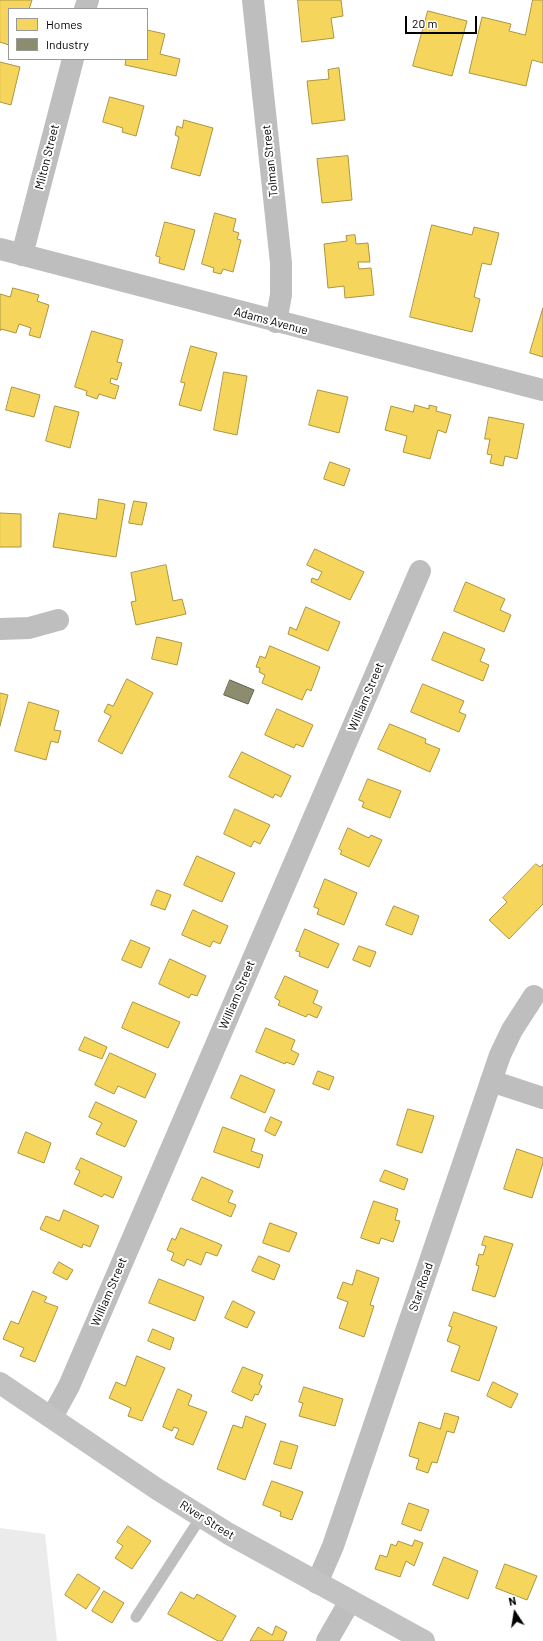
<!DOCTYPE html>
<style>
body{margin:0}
#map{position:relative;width:543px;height:1641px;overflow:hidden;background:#fff;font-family:Barlow,sans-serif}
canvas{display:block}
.legend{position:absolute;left:8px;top:8px;width:140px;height:52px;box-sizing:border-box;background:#fff;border:1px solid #999;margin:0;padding:5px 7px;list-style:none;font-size:12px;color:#000}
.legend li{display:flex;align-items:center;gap:8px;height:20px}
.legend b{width:20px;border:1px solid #999}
.north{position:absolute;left:495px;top:1593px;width:40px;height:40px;-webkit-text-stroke:3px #fff;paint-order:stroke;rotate:348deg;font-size:11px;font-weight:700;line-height:16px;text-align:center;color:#000}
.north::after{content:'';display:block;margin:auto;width:14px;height:18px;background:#000;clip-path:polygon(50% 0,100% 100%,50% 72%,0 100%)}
.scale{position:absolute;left:405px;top:16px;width:72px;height:18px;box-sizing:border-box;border:2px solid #000;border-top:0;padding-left:5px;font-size:12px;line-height:14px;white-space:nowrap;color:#000;-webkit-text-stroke:3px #fff;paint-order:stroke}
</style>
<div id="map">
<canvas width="543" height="1641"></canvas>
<ul class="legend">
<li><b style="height:11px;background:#f6d55c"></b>Homes</li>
<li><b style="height:11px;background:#8c8c6e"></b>Industry</li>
</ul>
<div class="north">N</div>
<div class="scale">20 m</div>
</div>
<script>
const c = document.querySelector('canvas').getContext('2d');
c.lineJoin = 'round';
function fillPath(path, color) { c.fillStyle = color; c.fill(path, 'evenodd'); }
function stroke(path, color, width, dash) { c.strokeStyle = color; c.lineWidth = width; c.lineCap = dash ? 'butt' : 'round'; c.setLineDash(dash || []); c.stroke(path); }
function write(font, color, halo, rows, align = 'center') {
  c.font = font + ' Barlow,sans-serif'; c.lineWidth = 4; c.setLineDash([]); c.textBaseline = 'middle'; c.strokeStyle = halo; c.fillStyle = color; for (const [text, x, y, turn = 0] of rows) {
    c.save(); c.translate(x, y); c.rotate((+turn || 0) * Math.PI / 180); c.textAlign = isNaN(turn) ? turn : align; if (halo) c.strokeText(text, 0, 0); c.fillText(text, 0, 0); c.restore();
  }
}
const green = new Path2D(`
 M0,1528L45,1534L57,1641H0Z`);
const homes = new Path2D(`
 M0,0H32L29,9H9V45L0,42Z
 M298,0H341L343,16L331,18L334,38L302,42Z
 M533,0H543V63L532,60L526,86L469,73L482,17L511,24L509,31L525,35Z
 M428,11L467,21L452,76L413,66Z
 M147,30L165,34L160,54L180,59L176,76L125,65L126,59H147Z
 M0,62L20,67L11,105L0,102Z
 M339,68L345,120L312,124L307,81L329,79L328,70Z
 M110,97L144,106L136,136L122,132L123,128L103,122Z
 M184,120L213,128L200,176L171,168L179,137L175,135L177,126L182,128Z
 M348,156L352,200L322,203L317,159Z
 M215,213L236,219L233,231L239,233L237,239L241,240L233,272L223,269L221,274L213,272L214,268L202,264Z
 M165,222L195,230L184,270L159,263L160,257L156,256Z
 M432,225L472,235L474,227L499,233L491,265L482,263L474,297L480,299L472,332L410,317Z
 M355,235L356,244L368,243L370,262H358L359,269L371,268L374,295L345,298L344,286L328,288L324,244L347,241L346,236Z
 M13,288L39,295L37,301L49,305L40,338L29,335L31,328L19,324L16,333L1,329L0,331V294L10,297Z
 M543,308V357L530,353Z
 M92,331L123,340L117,362L122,363L117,380L111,378L110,383L119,386L115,399L99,394L97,399L86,395L87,391L75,387Z
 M191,346L217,353L201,411L179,405L185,383L181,382Z
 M224,372L247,376L237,435L214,430Z
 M12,387L40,395L34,417L6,410Z
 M318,390L348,397L339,433L309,425Z
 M415,405L429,409V405L437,407L436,411L451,415L446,433L438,430L430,459L403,452L407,436L385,430L391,406L413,412Z
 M55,406L79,412L70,448L46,441Z
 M489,417L524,424L517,459L505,456L503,466L490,463L492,455L487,454L490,439H485Z
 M330,462L350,469L344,486L324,479Z
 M99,499L125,504L116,557L53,547L59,513L96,519Z
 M134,501L147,503L142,525L129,523Z
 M0,513L21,514V547H0Z
 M315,549L364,572L350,600L311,582L312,578L318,580L322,572L307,565Z
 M166,565L173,601L182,599L186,614L136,625L131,602L136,601L131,573Z
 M466,582L505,599L500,610L511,615L504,632L454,611Z
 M306,607L340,622L328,651L288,634L290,627L296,630Z
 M444,632L485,649L480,661L489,665L483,681L432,660Z
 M157,637L182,643L177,665L152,659Z
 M270,646L320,667L311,691L307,689L302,700L262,683L265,675L259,672L260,668L256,667L260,656L265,658Z
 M127,679L153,693L122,754L98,741L111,716L104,712L108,704L113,706Z
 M423,684L464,701L459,712L466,715L459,732L411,712Z
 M0,693L8,695L0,726Z
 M29,702L59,711L54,730L61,731L58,743L51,741L46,760L15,751Z
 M277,709L313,725L303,747L296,744L294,748L265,735Z
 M390,724L426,739L425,743L440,749L430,772L378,749Z
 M242,752L291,776L281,797L275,794L273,798L229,777Z
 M368,779L401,791L390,818L362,807L364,802L359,800Z
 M235,809L270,825L260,844L254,841L251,847L224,834Z
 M348,828L369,838L371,835L382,840L369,867L340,854L342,851L339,849Z
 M197,856L235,873L222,902L184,885Z
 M536,864L540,867L543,864V904L509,939L489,920L507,902L503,898Z
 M325,879L357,893L344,925L317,914L319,909L314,907Z
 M157,890L171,895L165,910L151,905Z
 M394,906L419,916L412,935L386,925Z
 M193,910L228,926L220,944L213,941L210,947L182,935Z
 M305,929L339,944L328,968L299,956L300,952L296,951Z
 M131,940L150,948L141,968L122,960Z
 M359,946L376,952L370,967L353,960Z
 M170,959L206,976L197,996L191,994L189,998L159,984Z
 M285,976L318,991L313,1003L322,1007L317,1018L308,1014L306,1017L278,1005L280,1001L275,998Z
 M133,1002L180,1022L168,1048L122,1028Z
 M266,1028L295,1040L291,1050L299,1054L294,1065L286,1062L285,1064L256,1052Z
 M85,1037L107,1047L102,1059L79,1050Z
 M110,1053L156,1074L145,1098L118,1086L114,1094L95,1085Z
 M318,1071L334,1077L329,1090L313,1084Z
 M241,1075L275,1090L265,1113L231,1098Z
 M96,1102L137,1121L125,1147L96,1134L102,1123L89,1117Z
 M408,1109L434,1116L422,1153L397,1145Z
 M271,1117L282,1122L275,1136L265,1131Z
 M223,1127L255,1139L251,1151L263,1155L259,1168L214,1152Z
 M26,1132L51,1143L44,1163L18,1153Z
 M517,1149L543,1158V1163L532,1198L504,1189Z
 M81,1158L122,1177L113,1198L104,1194L102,1197L74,1184L80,1171L76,1169Z
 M385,1170L408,1179L404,1190L380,1181Z
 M202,1177L233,1191L228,1202L236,1205L231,1217L192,1200Z
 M374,1201L398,1209L395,1220L400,1221L393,1242L381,1238L379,1244L361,1238Z
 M64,1210L99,1226L90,1247L83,1244L82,1248L40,1229L46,1216L59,1221Z
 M270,1223L297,1233L289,1252L263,1243Z
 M181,1228L222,1245L217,1256L206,1252L201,1265L187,1259L184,1266L171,1260L174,1253L167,1250L172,1238L175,1240Z
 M485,1236L513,1244L495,1297L472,1290L479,1266L476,1265L479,1254L483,1255L486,1246L482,1245Z
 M259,1256L280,1265L274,1280L252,1271Z
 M59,1262L73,1270L67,1280L53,1273Z
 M357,1270L379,1278L370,1305L374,1306L364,1337L339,1328L348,1302L337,1298L343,1282L352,1285Z
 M159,1279L204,1297L195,1321L149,1303Z
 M33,1291L47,1297L44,1302L58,1307L35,1362L20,1356L24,1348L3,1339L11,1321L18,1324Z
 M233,1301L255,1312L247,1328L225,1318Z
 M454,1312L497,1327L479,1381L451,1371L460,1346L447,1341L452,1327L449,1326Z
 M153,1329L174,1338L170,1350L148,1341Z
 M137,1356L165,1368L142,1421L128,1416L131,1408L109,1398L116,1382L125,1386Z
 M243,1367L263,1375L259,1384L262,1386L258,1395L255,1394L252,1401L232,1392Z
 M493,1382L518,1394L511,1408L487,1396Z
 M304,1387L343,1399L335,1426L299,1416L303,1403L299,1402Z
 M178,1389L192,1395L188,1405L207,1412L193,1445L175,1438L179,1429L174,1427L172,1431L163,1427Z
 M445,1413L459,1417L454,1433L447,1431L437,1463L432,1462L428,1473L416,1469L419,1459L409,1456L419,1422L440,1429Z
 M246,1416L266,1424L245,1480L217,1469L233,1425L242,1428Z
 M281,1441L298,1446L291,1469L274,1464Z
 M272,1481L303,1492L292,1520L280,1516L281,1512L263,1505Z
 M409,1503L429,1510L421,1531L402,1524Z
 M128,1526L151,1541L132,1569L115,1558L123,1546L117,1542Z
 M415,1540L423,1543L414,1566L406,1561L400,1577L375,1569L380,1555L387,1557L391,1544L396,1546L398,1541L412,1546Z
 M444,1557L478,1571L468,1599L433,1585Z
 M505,1564L537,1576L527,1600L496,1588Z
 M78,1574L100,1588L86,1609L65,1595Z
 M104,1591L124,1603L112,1623L92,1611Z
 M181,1592L194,1599L197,1594L236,1616L222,1641H218L168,1614Z
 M276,1626L287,1632L283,1641H250L258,1627L272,1635Z`);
const industry = new Path2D(`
 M230,680L254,690L248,704L224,695Z`);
const lane = new Path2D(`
 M136,1617L201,1517`);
const street = new Path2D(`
 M253,0L281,263V295L276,322
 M85,9L88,0
 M0,249L543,390
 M22,255L73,59
 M0,629L29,628L58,620
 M491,1081L543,1098
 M52,1417L69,1386L420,571
 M317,1583L333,1546L500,1055L512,1030L534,996
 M327,1641L350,1601`);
const secondary = new Path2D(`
 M0,1383L157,1489L229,1534L424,1641`);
const streetNames = [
 ["Milton Street",47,157,-76],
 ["Tolman Street",270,161,-96],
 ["Adams Avenue",271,321,15],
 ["William Street",366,697,-67],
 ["William Street",237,995,-67],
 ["Star Road",421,1287,-71],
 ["William Street",109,1292,-67],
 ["River Street",207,1520,32]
];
fillPath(green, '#ebebeb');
fillPath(homes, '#f6d55c');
stroke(homes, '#ac9540', 1);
fillPath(industry, '#8c8c6e');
stroke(industry, '#62624d', 1);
stroke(lane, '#bebebe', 11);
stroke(street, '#bebebe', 22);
stroke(secondary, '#c2c2c2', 22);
write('12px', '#000', '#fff', streetNames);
</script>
